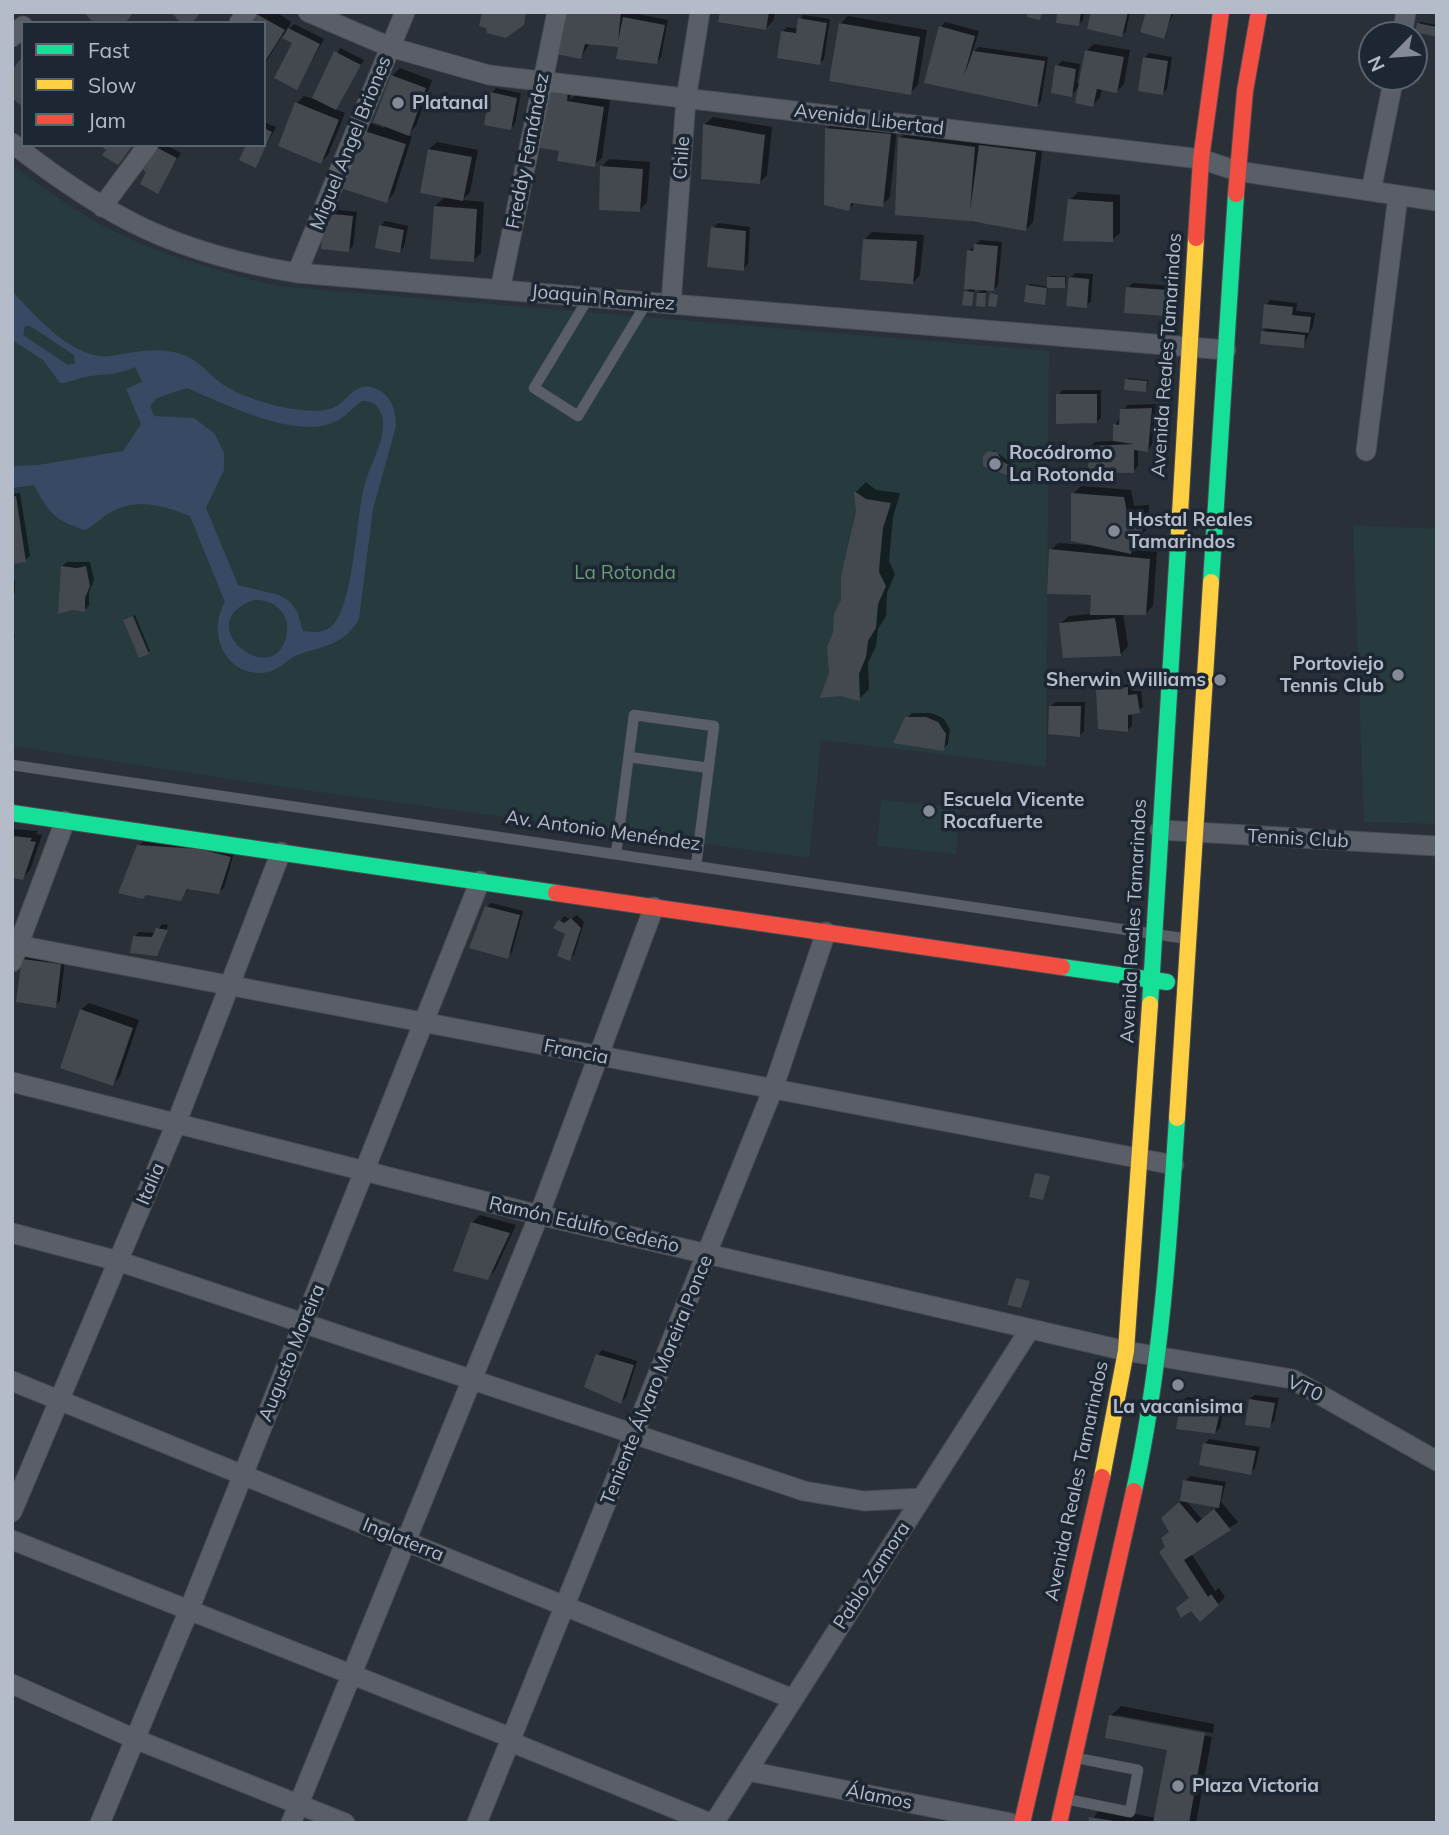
<!DOCTYPE html>
<meta charset="utf-8">
<style>
body{margin:0}
#map{position:relative;width:1449px;height:1835px;overflow:hidden;background:#2a3038;font-family:Mulish,sans-serif}
canvas{display:block}
.frame{position:absolute;inset:0;border:14px solid #b4bcc9;pointer-events:none}
.legend{position:absolute;left:21px;top:21px;width:245px;height:126px;box-sizing:border-box;background:#1d2633;border:2px solid #59626f;margin:0;padding:9px 12px;list-style:none;font-size:21px;color:#b4bcc9}
.legend li{display:flex;align-items:center;gap:14px;height:35px}
.legend b{width:35px;border:2px solid #59626f}
.north{position:absolute;left:1358px;top:21px;width:70px;height:70px;box-sizing:border-box;background:#1d2633;border:2px solid #59626f;border-radius:50%;rotate:245deg;font-size:19px;font-weight:700;line-height:28px;text-align:center;color:#b4bcc9}
.north::after{content:'';display:block;margin:auto;width:24px;height:32px;background:#848b96;clip-path:polygon(50% 0,100% 100%,50% 72%,0 100%)}
</style>
<div id="map">
<canvas width="1449" height="1835"></canvas>
<div class="frame"></div>
<ul class="legend">
<li><b style="height:9px;background:#16e098"></b>Fast</li>
<li><b style="height:9px;background:#ffcf43"></b>Slow</li>
<li><b style="height:9px;background:#f24e42"></b>Jam</li>
</ul>
<div class="north">N</div>
</div>
<script>
const c = document.querySelector('canvas').getContext('2d');
c.lineJoin = 'round';
function fillPath(path, color) { c.fillStyle = color; c.fill(path, 'evenodd'); }
function stroke(path, color, width, dash) { c.strokeStyle = color; c.lineWidth = width; c.lineCap = dash ? 'butt' : 'round'; c.setLineDash(dash || []); c.stroke(path); }
function write(font, color, halo, rows, align = 'center') {
  c.font = font + ' Mulish,sans-serif'; c.lineWidth = 7; c.setLineDash([]); c.textBaseline = 'middle'; c.strokeStyle = halo; c.fillStyle = color; for (const [text, x, y, turn = 0] of rows) {
    c.save(); c.translate(x, y); c.rotate((+turn || 0) * Math.PI / 180); c.textAlign = isNaN(turn) ? turn : align; if (halo) c.strokeText(text, 0, 0); c.fillText(text, 0, 0); c.restore();
  }
}
const green = new Path2D(`
 M12,164C104,238 165,257 277,286L1049,351L1046,767L821,740L809,858L296,789L12,746Z
 M1353,525L1437,529V824L1364,822Z
 M881,800L960,807L956,854L877,846Z`);
const water = new Path2D(`
 M12,291C34,315 74,361 111,356C136,352 158,346 184,355C198,360 210,375 222,384C243,398 278,408 302,410C315,411 328,412 338,405C350,397 357,382 374,388C391,394 396,410 396,426L373,509L359,619C345,644 325,646 300,654C287,658 279,672 262,673C224,674 207,632 225,602L190,516C165,506 139,498 113,511C103,515 96,525 85,530C55,521 48,512 34,485L12,488V466L38,465L123,451L141,424L126,389L142,382L135,367C114,376 107,373 86,377C77,378 70,383 60,383L43,360L12,340ZM25,326H30L74,355L75,363L68,365L23,335ZM187,388C222,403 295,439 332,423C345,418 352,408 362,401C374,400 381,408 383,420C385,440 371,464 365,483C356,515 354,603 333,625C325,633 313,633 303,631L297,611L289,601L279,595L238,585L206,508L224,470V453L215,434L194,418L154,416L150,406L157,398ZM254,600C273,599 290,612 287,633C277,695 186,623 254,600Z`);
const shadow = new Path2D(`
 M255,12H276L291,22L287,31L294,24L324,39L297,88L295,42L282,36L264,65V23H249Z
 M564,12H627L668,20L661,57L657,62L621,42L590,43L581,57Z
 M721,12H775L773,21L766,28Z
 M1059,12H1084L1083,20L1078,25Z
 M1092,12H1130L1126,31L1121,36Z
 M1148,12H1174L1163,37Z
 M804,15L830,19L824,59L820,63L783,31L787,27L798,29L800,19Z
 M848,16L927,30L918,85L910,93L840,24Z
 M945,22L979,31L972,53L979,47L1048,57L1041,101L1037,105L926,82L941,27Z
 M1421,22L1437,25V35L1419,23Z
 M1094,44L1130,50L1124,84L1117,91L1102,88L1100,97L1093,105L1080,86L1071,95L1057,66L1062,61L1080,64L1077,83L1080,84L1086,51Z
 M340,48L364,60L335,109L345,113L328,155L321,162L297,103L304,96L313,99Z
 M1149,53L1172,57L1167,89L1163,93L1144,58Z
 M400,68L432,80L416,126L407,135L412,136L394,193L387,201L362,131L370,123L384,128L392,76Z
 M572,87L570,100L576,94L610,100L602,158L594,165L561,150L547,89Z
 M496,88L521,93L515,124L511,128L492,93Z
 M713,117L772,127L767,175L759,183L705,124Z
 M834,121L897,128L890,197L882,205L856,202L848,209L827,128Z
 M264,122L276,127L256,165L264,145Z
 M910,128L1043,145L1033,222L1026,229L971,222L972,216L900,138Z
 M437,142L478,150L470,192L462,200L484,202L481,253L473,261L435,206L446,196L429,149Z
 M157,145H166L181,153L157,192L142,183Z
 M609,159L650,162L647,202L640,210L602,166Z
 M1078,192L1120,195V233L1112,240L1070,200Z
 M330,209L357,212L353,246L349,250L326,214Z
 M385,221L408,226L404,247L399,251L381,226Z
 M718,223L750,227L748,264L743,269L713,228Z
 M872,232L924,235L920,275L913,283L864,240Z
 M980,240L1002,242L998,285L994,290L987,289L984,305L978,293L983,289L975,288L972,304L966,292L970,288L969,251Z
 M1075,273L1093,274L1091,301L1086,306L1070,278Z
 M1051,276H1066V285L1049,278Z
 M1133,283L1172,286L1171,309L1166,314L1128,288Z
 M1030,284L1048,287L1045,303L1028,286Z
 M1270,300L1297,303L1296,311L1315,313L1313,326L1303,346L1263,331L1268,327L1266,305Z
 M1128,378L1148,380L1147,388L1126,380Z
 M1063,390H1101V417L1097,422L1058,395Z
 M1156,404L1152,445L1148,450L1138,449V466L1133,471L1091,447L1095,442L1114,441L1115,425L1127,405Z
 M994,450L1012,464L1008,471L987,455Z
 M866,482L876,490L900,493L893,517L889,561L895,574L887,593L886,616L878,629L876,646L868,663L869,689L859,699L830,673L858,513L856,492Z
 M1081,486L1131,490L1134,506L1149,505L1148,528L1139,537L1138,545L1133,550L1157,552L1153,606L1146,613H1123L1128,646L1121,654L1061,623L1069,616L1092,614V593L1051,550L1058,543L1087,545L1073,494Z
 M20,493L30,556L25,560L12,562V494Z
 M67,562H90L94,580L89,592V605L85,610L62,566Z
 M12,580H15V593L12,597Z
 M135,615L150,651L148,652L127,619Z
 M12,625L15,637L12,640Z
 M1132,684V691H1141L1143,707L1132,713V726L1127,730L1098,690L1103,686Z
 M1056,702H1085L1084,731L1080,735L1051,706Z
 M912,713H931L943,718L950,729L948,744L943,749L907,718Z
 M12,829L38,831L36,834L42,835L30,870L22,878L12,876Z
 M143,841L234,853L224,888L219,892L190,887L181,899L139,846Z
 M491,903L523,911L512,952L507,957L486,907Z
 M577,915L584,922L574,955L570,959L568,933L556,928L564,916L570,919Z
 M162,924L168,925L157,954L134,937L139,932L156,933Z
 M28,955L65,960L60,1001L55,1006L23,960Z
 M89,1003L139,1020L120,1076L113,1084L81,1010Z
 M480,1215L516,1225L495,1270L488,1278L472,1223Z
 M602,1350L637,1361L626,1397L621,1402L598,1355Z
 M1255,1395L1279,1398L1274,1421L1269,1426L1250,1399Z
 M1187,1397L1225,1402L1220,1428L1215,1433L1183,1401Z
 M1209,1439L1260,1447L1255,1468L1250,1473L1205,1444Z
 M1190,1476L1226,1482L1221,1502L1238,1522L1191,1553L1215,1591L1219,1588L1225,1597L1218,1604L1190,1598L1167,1547L1171,1531L1163,1518L1182,1501L1185,1481ZM1185,1500L1219,1506L1202,1519Z
 M1121,1706L1214,1724L1213,1733L1116,1715V1718L1212,1737L1196,1823H1090L1101,1807L1156,1818L1169,1749L1111,1716Z`);
const building = new Path2D(`
 M84,12H134L125,23H93Z
 M171,12H201L192,23H181Z
 M253,12L285,30L264,63V23H247Z
 M482,12H526L524,25L506,38L487,33L486,28L479,26Z
 M563,12H621L618,41L623,17L665,25L657,64L616,59L618,47L585,44L581,59L555,54Z
 M720,12H769L766,30L718,22Z
 M1027,12H1042L1040,20L1027,17Z
 M1057,12H1081L1079,26L1056,23Z
 M1091,12H1128L1122,37L1087,29Z
 M1146,12H1172L1164,39L1140,32Z
 M798,18L827,23L820,65L777,58L781,31L796,33Z
 M839,23L920,37L911,95L829,81Z
 M1417,23L1437,27V37L1415,32Z
 M939,26L975,36L964,76L973,51L1045,61L1037,107L924,83Z
 M288,28L320,44L297,90L274,78L292,43L282,38Z
 M1085,50L1124,57L1117,93L1097,89L1093,107L1075,103Z
 M334,51L361,65L336,110L312,98Z
 M23,56V107L12,98V70Z
 M1143,57L1168,61L1163,95L1138,91Z
 M1055,65L1076,69L1072,97L1051,93Z
 M391,75L426,88L409,136L373,122Z
 M545,88L568,92L567,101L604,107L595,167L557,161L559,151L535,147Z
 M490,92L517,98L511,130L484,125Z
 M295,102L339,120L321,164L278,146Z
 M703,124L765,135L760,184L701,179Z
 M264,128L272,132L256,168L239,160L246,145H264Z
 M825,128L891,134L883,207L851,203L849,211L824,205Z
 M361,130L406,144L387,203L343,189Z
 M898,137L975,147L970,211L979,145L1036,152L1026,231L969,221L895,215Z
 M100,145H133L118,165L102,155L106,150Z
 M154,146L177,158L158,194L140,184L146,172L142,169Z
 M428,149L472,157L463,201L420,193Z
 M600,166L643,169L640,212L599,210Z
 M1068,199L1113,202V242L1063,241Z
 M434,206L477,209L474,262L430,259Z
 M324,213L353,216L349,252L321,249Z
 M379,225L404,230L400,253L375,248Z
 M711,227L746,231L744,271L707,267Z
 M863,239L917,241L913,284L860,280Z
 M974,244L998,246L994,291L964,289L967,250L973,251Z
 M1047,277H1065V288H1047Z
 M1069,277L1089,279L1087,308L1066,306Z
 M1026,285L1047,288L1045,305L1024,302Z
 M1126,287L1168,290L1167,316L1124,313Z
 M964,291L974,292L972,306L962,305Z
 M977,293H986L985,307L976,306Z
 M990,293L998,295L996,307L988,306Z
 M1264,304L1293,307L1292,315L1311,317L1309,333L1262,328Z
 M1261,331L1305,335L1304,348L1260,344Z
 M1125,379L1147,381L1146,392L1124,390Z
 M1056,394H1097V423L1056,424Z
 M1152,408L1148,452L1134,450V473L1088,472L1089,446L1134,444L1113,441V424L1119,425L1120,409Z
 M988,451L997,452L1002,461L1012,467L1007,475L983,466V456Z
 M854,491L866,499L891,503L883,528L880,559L879,572L886,586L878,604L876,628L868,641L866,657L859,674L860,701L840,696L820,698L829,673L827,647L833,633L834,614L841,600V576L856,512Z
 M1071,493L1124,497L1127,512L1143,511L1142,538L1132,541L1131,554L1071,541Z
 M16,496L26,562L12,564V497Z
 M1049,549L1150,559L1146,615H1090L1091,595L1047,594Z
 M61,566L77,568L86,566L90,586L85,598V612L73,610L58,614Z
 M133,616L149,654L139,658L123,620Z
 M1115,618L1121,656L1063,658L1059,623Z
 M1128,687V695L1137,694L1140,713L1128,715V732L1098,729L1096,690Z
 M1049,706H1081L1080,737L1048,734Z
 M905,717H926L938,722L946,734L944,751L893,743Z
 M12,836L32,838L30,841L36,842L23,880L12,878Z
 M137,845L200,849L231,857L219,894L187,889L181,901L146,895L143,899L118,893Z
 M485,906L520,915L508,959L469,948Z
 M571,918L581,928L570,961L557,956L565,934L553,928L558,920L564,923Z
 M156,928L168,930L157,956L130,953L133,936L152,937Z
 M22,959L61,964L56,1008L16,1002Z
 M80,1009L133,1028L113,1086L60,1068Z
 M1035,1173L1050,1176L1043,1200L1029,1197Z
 M471,1222L510,1233L488,1280L453,1271Z
 M1016,1278L1030,1281L1021,1308L1007,1305Z
 M596,1354L634,1365L621,1404L584,1387Z
 M1249,1399L1275,1403L1270,1428L1245,1425Z
 M1181,1400L1221,1407L1215,1434L1176,1429Z
 M1203,1443L1256,1451L1251,1475L1199,1465Z
 M1183,1480L1223,1486L1219,1508L1180,1501Z
 M1179,1502L1197,1523L1214,1509L1231,1530L1184,1560L1208,1597L1211,1594L1219,1605L1200,1622L1191,1611L1181,1618L1176,1608L1189,1598L1159,1552L1165,1547L1161,1538L1169,1532L1161,1518Z
 M1109,1715L1205,1733L1189,1823H1153L1167,1750L1105,1738Z
 M1089,1817L1114,1821V1823H1088Z`);
const lane = new Path2D(`
 M589,297L534,388L578,416L647,302
 M629,757L709,768
 M12,765L1188,939
 M616,854L634,715L714,726L696,866
 M1066,1799L1130,1812L1138,1770L1077,1758`);
const street = new Path2D(`
 M308,12L390,47L489,75L1201,159L1237,171L1437,201
 M239,23L247,12
 M1402,35L1406,12
 M12,37L23,26
 M12,143C109,219 176,253 297,273L1226,350
 M1371,191L1394,77
 M102,207L148,145
 M297,273L405,12
 M500,290L557,12
 M671,304L686,99L700,12
 M1366,451L1398,196
 M1160,830L1437,846
 M12,944L1174,1165
 M12,962L65,821
 M12,1082L539,1215L1126,1351L1292,1379L1437,1461
 M12,1233L118,1261L804,1491L864,1501L922,1498
 M12,1381L793,1699
 M12,1512L176,1124L281,852
 M12,1540L512,1738L511,1742L710,1823
 M12,1684L135,1739L345,1823
 M748,1771L1011,1823
 M100,1823L189,1610L480,881
 M291,1823L539,1215L654,907
 M477,1823L773,1089L826,932
 M714,1823L1030,1329`);
const fast = new Path2D(`
 M1211,582L1236,194
 M12,813L556,893
 M1062,967L1167,982
 M1150,1004L1179,531
 M1134,1491C1161,1368 1169,1244 1177,1118`);
const slow = new Path2D(`
 M1179,531L1196,238
 M1177,1118L1211,582
 M1102,1477L1126,1351L1150,1004`);
const jam = new Path2D(`
 M1236,194L1245,91L1259,12
 M1196,238L1201,159L1221,12
 M556,893L1062,967
 M1022,1823L1102,1477
 M1059,1823L1134,1491`);
const markers = [
 [398,103,7,"#848b96"],
 [995,464,7,"#848b96"],
 [1114,531,7,"#848b96"],
 [1398,675,7,"#848b96"],
 [1220,680,7,"#848b96"],
 [929,811,7,"#848b96"],
 [1178,1385,7,"#848b96"],
 [1178,1786,7,"#848b96"]
];
const poiNames = [
 ["Platanal",412,103],
 ["Rocódromo",1009,453],
 ["La Rotonda",1009,475],
 ["Hostal Reales",1128,520],
 ["Tamarindos",1128,542],
 ["Portoviejo",1384,664,"right"],
 ["Tennis Club",1384,686,"right"],
 ["Sherwin Williams",1206,680,"right"],
 ["Escuela Vicente",943,800],
 ["Rocafuerte",943,822],
 ["La vacanisima",1178,1407,"center"],
 ["Plaza Victoria",1192,1786]
];
const streetNames = [
 ["Avenida Libertad",869,120,7],
 ["Miguel Angel Briones",351,143,-68],
 ["Freddy Fernández",528,151,-79],
 ["Chile",682,158,-86],
 ["Joaquin Ramirez",603,298,5],
 ["Avenida Reales Tamarindos",1167,355,-86],
 ["Av. Antonio Menéndez",603,831,8],
 ["Tennis Club",1298,839,3],
 ["Avenida Reales Tamarindos",1134,921,-87],
 ["Francia",576,1052,11],
 ["Italia",151,1184,-67],
 ["Ramón Edulfo Cedeño",584,1225,13],
 ["Augusto Moreira",292,1353,-68],
 ["Teniente Álvaro Moreira Ponce",657,1380,-68],
 ["VT0",1305,1389,25],
 ["Avenida Reales Tamarindos",1077,1481,-78],
 ["Inglaterra",403,1540,22],
 ["Pablo Zamora",872,1576,-57],
 ["Álamos",879,1797,11]
];
const parkNames = [
 ["La Rotonda",625,573]
];
fillPath(green, '#273a3e');
fillPath(water, '#384963');
fillPath(shadow, '#0007');
fillPath(building, '#444950');
stroke(lane, '#484c53', 11);
stroke(street, '#484c53', 21);
stroke(fast, '#484c53', 18);
stroke(slow, '#484c53', 18);
stroke(jam, '#484c53', 18);
stroke(lane, '#5a5e66', 10);
stroke(street, '#5a5e66', 19);
stroke(fast, '#16e098', 16);
stroke(slow, '#ffcf43', 16);
stroke(jam, '#f24e42', 16);
for (const [x, y, r, color] of markers) { const dot = new Path2D(); dot.arc(x, y, r, 0, 2 * Math.PI); c.fillStyle = color; c.fill(dot); stroke(dot, '#1d2633', 2.5); }
write('bold 19px', '#b4bcc9', '#1d2633', poiNames, 'left');
write('19px', '#b4bcc9', '#1d2633', streetNames);
write('19px', '#6b9a76', '#1d2633', parkNames);
</script>
